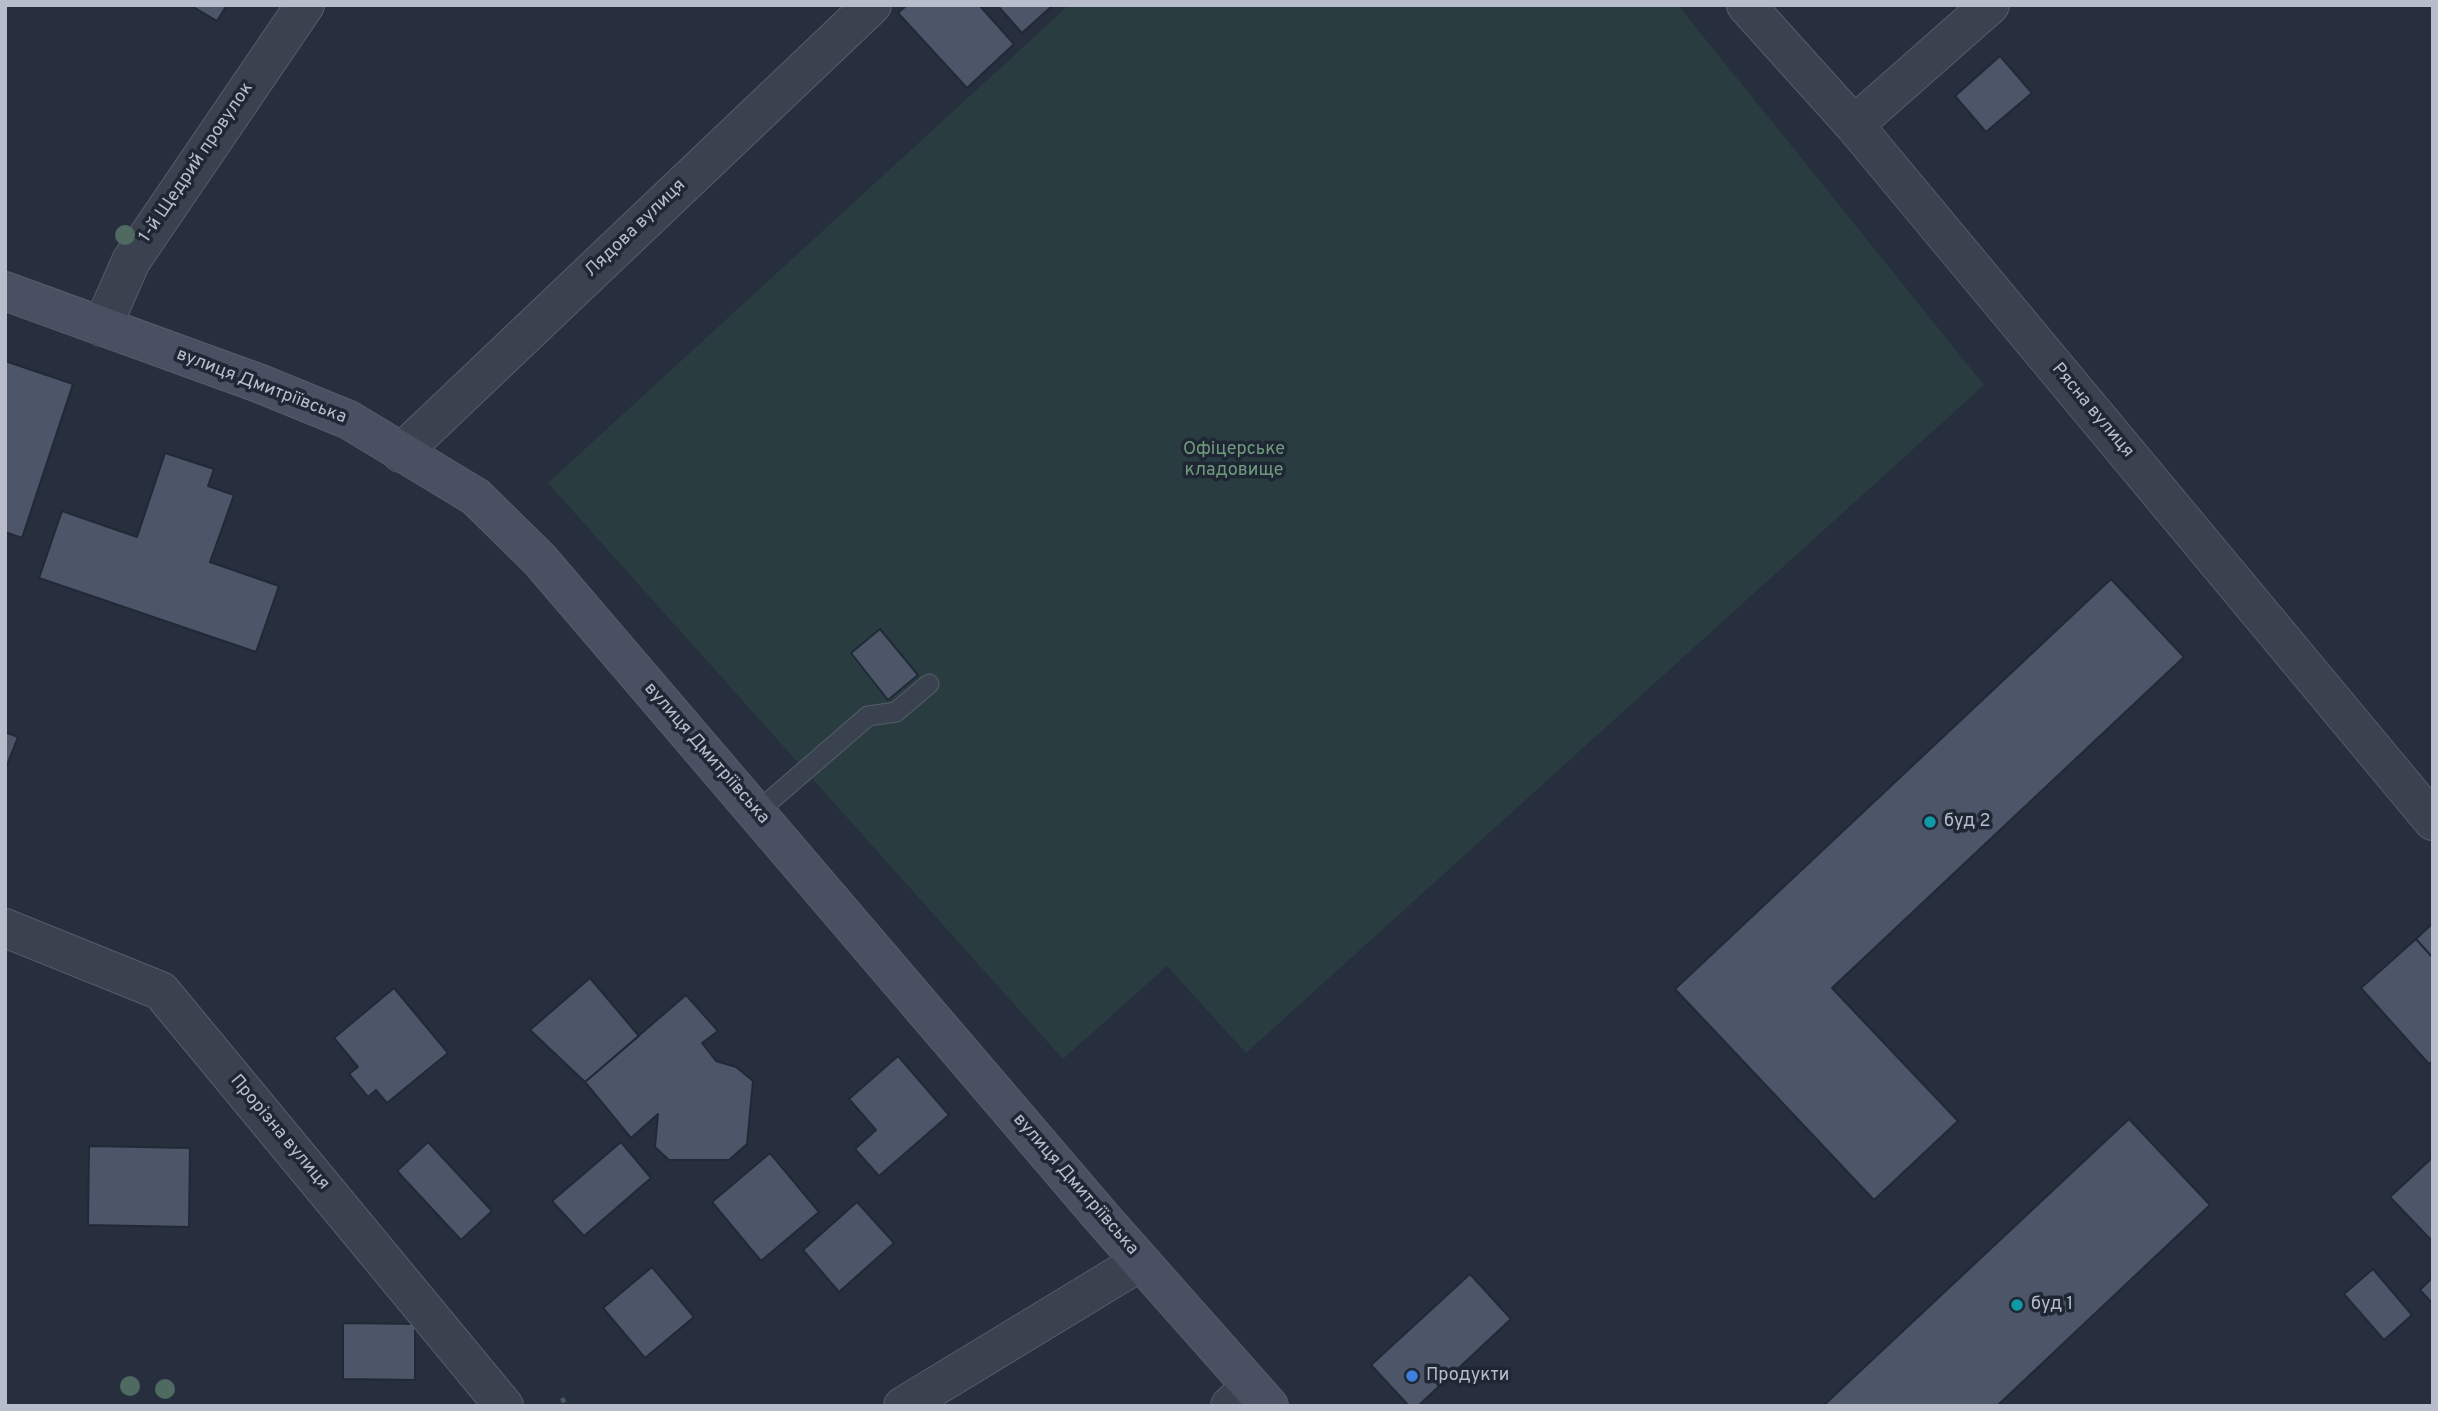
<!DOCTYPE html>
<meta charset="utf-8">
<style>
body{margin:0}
#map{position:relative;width:2438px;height:1411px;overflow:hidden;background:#272f3f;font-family:Overpass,sans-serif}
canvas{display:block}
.frame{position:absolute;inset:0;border:7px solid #b7bdca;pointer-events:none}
</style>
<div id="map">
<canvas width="2438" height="1411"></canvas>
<div class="frame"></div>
</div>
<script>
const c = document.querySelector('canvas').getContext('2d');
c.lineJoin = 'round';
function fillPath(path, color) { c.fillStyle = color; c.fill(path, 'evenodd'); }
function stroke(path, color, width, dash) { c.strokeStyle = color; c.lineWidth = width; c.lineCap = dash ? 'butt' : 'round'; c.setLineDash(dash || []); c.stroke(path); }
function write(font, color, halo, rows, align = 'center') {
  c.font = font + ' Overpass,sans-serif'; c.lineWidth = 7; c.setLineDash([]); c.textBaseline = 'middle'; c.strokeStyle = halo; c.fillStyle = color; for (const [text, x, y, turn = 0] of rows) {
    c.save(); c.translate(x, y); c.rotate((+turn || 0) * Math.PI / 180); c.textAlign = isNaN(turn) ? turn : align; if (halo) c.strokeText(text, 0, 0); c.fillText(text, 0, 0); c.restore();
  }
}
const green = new Path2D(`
 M1069,5H1678L1984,385L1246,1053L1167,966L1063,1059L548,483Z`);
const building = new Path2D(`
 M190,5H227L217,21Z
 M907,5H979L1014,44L967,88L898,13Z
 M997,5H1053L1022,33Z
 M2000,56L2032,93L1986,132L1955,96Z
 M5,361L73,384L22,538L5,532Z
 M165,453L214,469L208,486L234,495L210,562L279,586L256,652L39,578L62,511L137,537Z
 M2111,579L2184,657L1832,988L1958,1121L1874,1200L1675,989Z
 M880,629L918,675L888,700L851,653Z
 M5,732L18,737L5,770Z
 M2433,923V958L2416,939Z
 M2416,939L2433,958V1061L2429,1064L2361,988Z
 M590,978L639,1036L585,1082L530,1030Z
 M394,988L448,1053L387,1103L376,1090L368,1097L349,1074L358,1067L334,1038Z
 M686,995L718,1031L702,1043L716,1061L736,1067L753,1081L747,1144L729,1160H669L655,1147L658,1114L631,1138L585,1082Z
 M898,1056L949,1115L879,1176L855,1149L876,1130L849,1099Z
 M2129,1119L2210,1205L1997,1406H1823Z
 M428,1142L492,1211L461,1240L397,1171Z
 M621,1142L651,1178L584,1236L552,1201Z
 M89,1146L190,1148L189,1227L88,1225Z
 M770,1153L819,1212L761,1261L712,1202Z
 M2433,1157V1242L2390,1197Z
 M857,1202L894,1243L839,1292L803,1250Z
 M652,1267L694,1317L645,1358L603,1308Z
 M2373,1269L2412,1315L2384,1340L2344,1294Z
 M1470,1274L1511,1319L1418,1406H1409L1371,1365Z
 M2433,1277V1304L2420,1290Z
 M343,1323L415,1324V1380L343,1379Z`);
const path = new Path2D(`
 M562,1398L566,1406`);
const service = new Path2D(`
 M756,813L868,716L896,712L929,684`);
const minor = new Path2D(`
 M1746,5L1854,125L2433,821
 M1854,125L1990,5
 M102,327L131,261L305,5
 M401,453L872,5
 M5,928L161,991L504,1406
 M903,1406L1140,1262
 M1230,1406L1251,1386`);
const secondary = new Path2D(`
 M5,291L261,384L349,420L476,497L540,560L1105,1221L1269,1406`);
const trees = [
 [125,235],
 [130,1386],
 [165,1389]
];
const markers = [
 [1930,822,7,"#0f9aa8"],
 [2017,1305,7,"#0f9aa8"],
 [1412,1376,7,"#3f7fe0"]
];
const streetNames = [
 ["1-й Щедрий провулок",197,163,-56],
 ["Лядова вулиця",636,229,-44],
 ["вулиця Дмитріївська",261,387,21],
 ["Рясна вулиця",2092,411,50],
 ["вулиця Дмитріївська",706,754,49],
 ["Прорізна вулиця",279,1133,50],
 ["вулиця Дмитріївська",1075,1185,49]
];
const parkNames = [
 ["Офіцерське",1234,450],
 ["кладовище",1234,471]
];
const poiNames = [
 ["буд 2",1944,822],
 ["буд 1",2031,1305],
 ["Продукти",1426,1376]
];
fillPath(green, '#293c40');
fillPath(building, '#4d5668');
stroke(building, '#212937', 2);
stroke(service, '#555d6a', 21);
stroke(minor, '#555d6a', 40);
stroke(secondary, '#555d6a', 40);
stroke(path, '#47595d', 4.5, [5, 5]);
stroke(service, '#3b424f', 19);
stroke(minor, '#3b424f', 38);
stroke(secondary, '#495062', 38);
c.fillStyle = '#4f6a61';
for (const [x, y] of trees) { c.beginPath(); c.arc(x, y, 10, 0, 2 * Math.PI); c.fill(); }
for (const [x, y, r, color] of markers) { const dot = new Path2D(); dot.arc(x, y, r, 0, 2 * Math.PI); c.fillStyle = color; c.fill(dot); stroke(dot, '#1f2735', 2.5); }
write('18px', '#b7bdca', '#1f2735', streetNames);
write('18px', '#6f9a7c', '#1f2735', parkNames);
write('18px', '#b7bdca', '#1f2735', poiNames, 'left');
</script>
